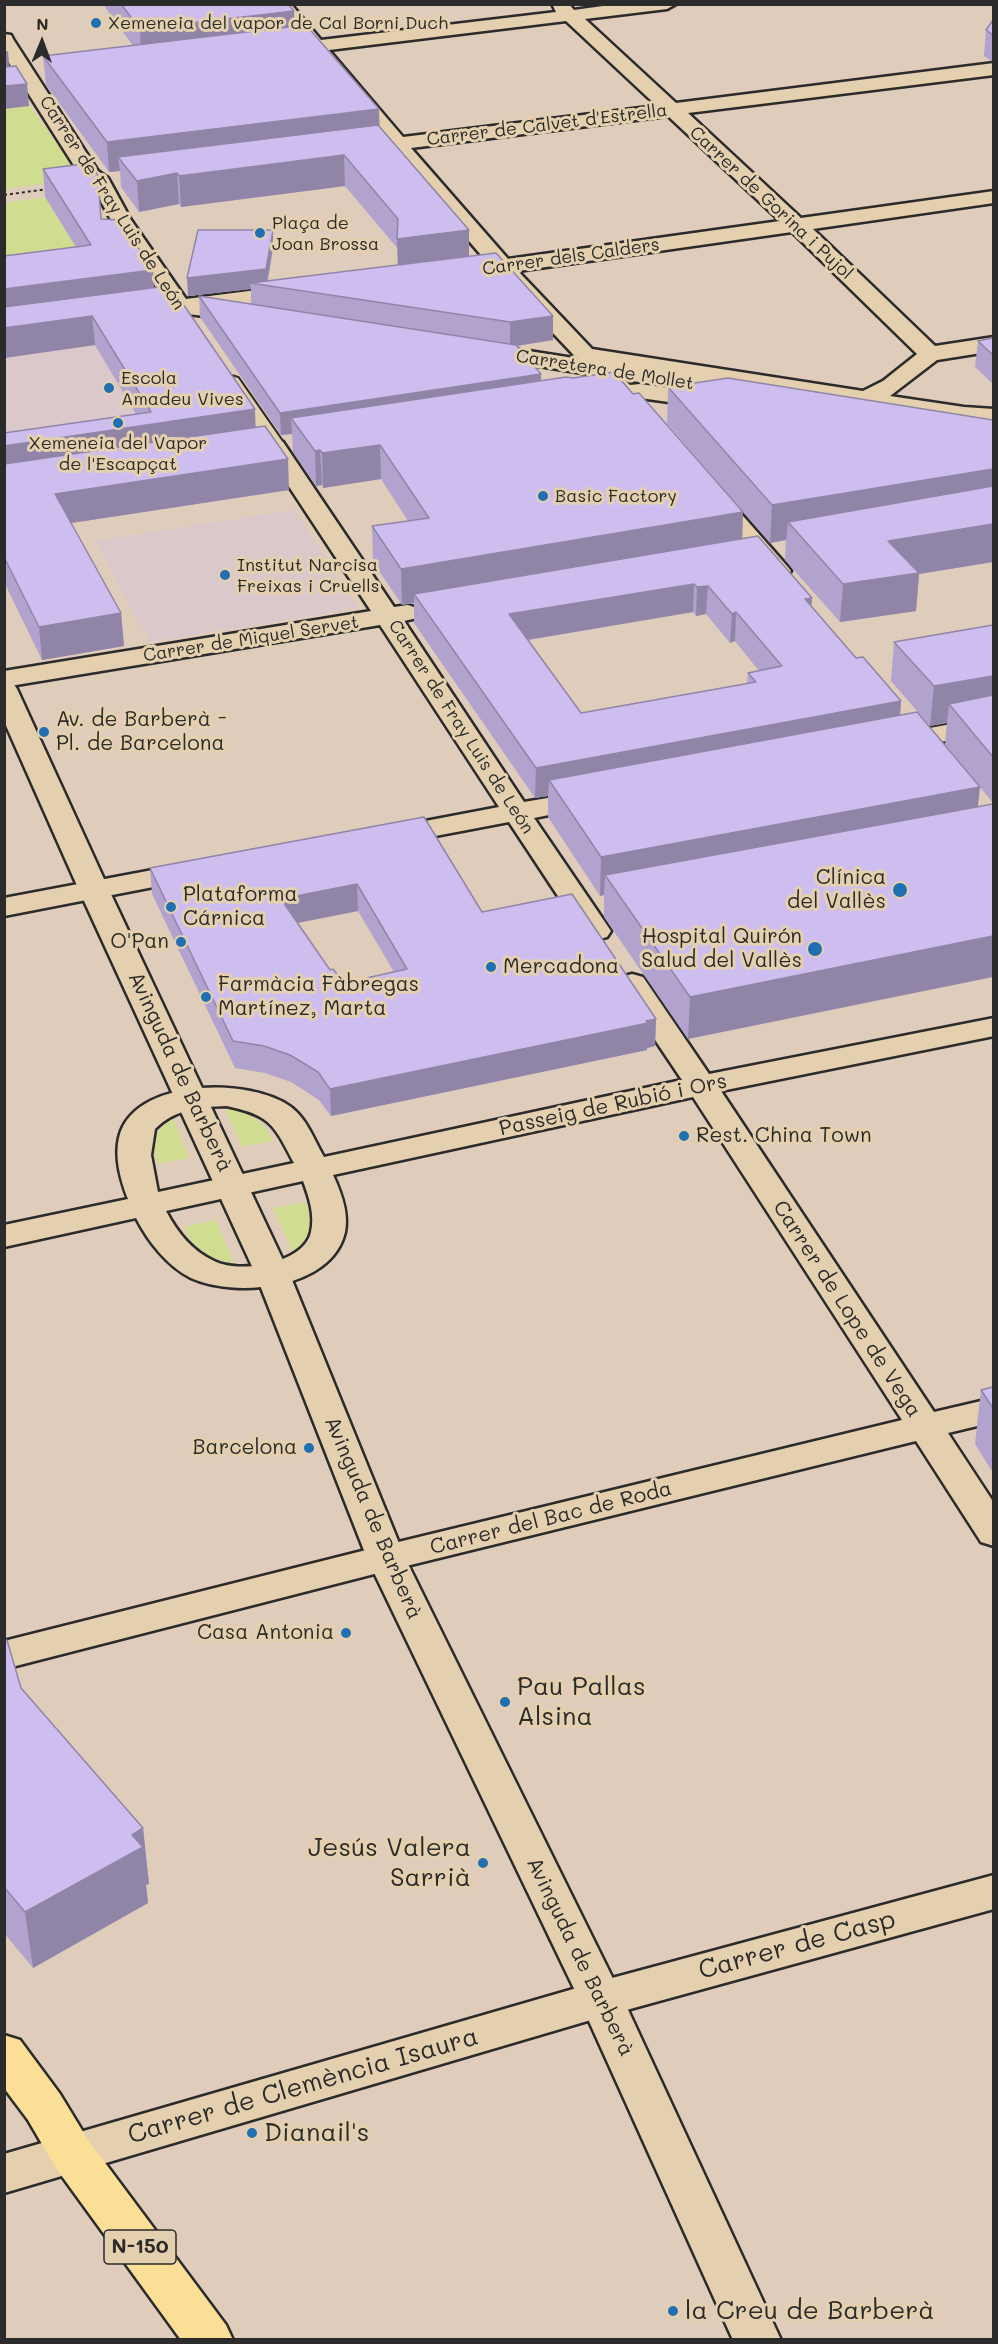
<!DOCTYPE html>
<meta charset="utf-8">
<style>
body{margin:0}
#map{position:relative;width:998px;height:2344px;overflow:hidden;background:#e0ccbb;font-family:Mali,sans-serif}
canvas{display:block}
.frame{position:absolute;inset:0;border:6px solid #2b2b2b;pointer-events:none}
.north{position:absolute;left:12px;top:12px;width:60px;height:60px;-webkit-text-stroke:4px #e4d0ae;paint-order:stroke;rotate:1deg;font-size:16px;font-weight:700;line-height:24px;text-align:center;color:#2b2b2b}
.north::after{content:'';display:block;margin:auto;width:21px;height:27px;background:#2b2b2b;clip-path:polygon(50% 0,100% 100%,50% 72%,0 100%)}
</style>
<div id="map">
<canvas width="998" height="2344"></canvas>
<div class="frame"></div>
<div class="north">N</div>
</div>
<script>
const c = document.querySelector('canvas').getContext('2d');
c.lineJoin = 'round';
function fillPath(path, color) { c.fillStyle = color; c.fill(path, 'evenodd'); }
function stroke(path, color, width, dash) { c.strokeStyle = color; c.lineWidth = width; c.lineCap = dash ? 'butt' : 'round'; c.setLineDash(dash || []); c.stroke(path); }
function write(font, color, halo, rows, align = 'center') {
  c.font = font + ' Mali,sans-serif'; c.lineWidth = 6; c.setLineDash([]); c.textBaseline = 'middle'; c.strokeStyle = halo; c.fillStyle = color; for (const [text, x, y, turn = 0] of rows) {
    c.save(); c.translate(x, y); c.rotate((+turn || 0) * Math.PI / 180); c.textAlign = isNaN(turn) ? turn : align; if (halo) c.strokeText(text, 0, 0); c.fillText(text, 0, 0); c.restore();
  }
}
const built = new Path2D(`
 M169,319L249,442L26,475L5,433L4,342Z
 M294,510L358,608L150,642L95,541Z`);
const green = new Path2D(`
 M30,106L82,179L5,189L4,109Z
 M45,197L93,273L5,285L4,203Z
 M224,1107C246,1112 264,1119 273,1141L242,1147Z
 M173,1118L189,1158L158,1164C149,1142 155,1131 173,1118Z
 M305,1202C315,1224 310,1236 293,1252L273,1208Z
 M216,1220L234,1264C211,1259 193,1250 184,1227Z`);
const path = new Path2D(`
 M4,195L48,189`);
const pedestrian = new Path2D(`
 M231,376L238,378L286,447L283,452L275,453L267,452L264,447L221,382L224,378Z`);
const minor = new Path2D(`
 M272,4H291L321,40L556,12L552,4H569L574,10L617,4H676L667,9L585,19L676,103L994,63V75L688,113L801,218L994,191V203L813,229L935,346L994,337V351L937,360L890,396L964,407L994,409V423L964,421L872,407L860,412L852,410L848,405L850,403L608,365L630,385L640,384L712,394L720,396L724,401L720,406L712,408L640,398L602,403L594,401L590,396L594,391L606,389L497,274L463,278L455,277L452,272L455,267L487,262L392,151L375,150L372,146L375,142L384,140L311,52H291L289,48L291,44L303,42ZM566,21L657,106L403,137L329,50ZM668,116L780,221L508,259L411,148ZM792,232L917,354L883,381L863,391L592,349L518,271Z
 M4,34L11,35L13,39L98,171L108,178L131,220L186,299L296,285L304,287L307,292L304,297L180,313L172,311L111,220L93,186L80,175L4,55Z
 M275,440L283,442L394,607L408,605L417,608L421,613L417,618L404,621L524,802L594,790L604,792L608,798L604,804L534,818L611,931L607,937L596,940L585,937L509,822L388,845L378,842L374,836L378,830L499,807L380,625L4,687V671L371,611L263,447L267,442Z
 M713,490L722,492L787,566L791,571L787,576L778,579L769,576L704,502L701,497L704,492Z
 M994,716V732L892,751L882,749L878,743L882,737L892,735Z
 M195,862L205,865L210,871L205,877L4,916V898Z
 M632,974L643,977L709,1074L994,1018V1036L721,1091L934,1412L994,1398V1422L948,1433L994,1503V1546L981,1542L916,1441L386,1571L4,1669V1641L386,1545L902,1420L693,1097L333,1175C341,1192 349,1213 345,1232C332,1290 235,1298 191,1278C167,1266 148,1241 136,1218L4,1247V1225L128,1199C120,1179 113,1152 121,1131C142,1078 251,1078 291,1107C307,1119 314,1140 324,1157L682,1080L617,983L621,977ZM226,1106C271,1115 274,1125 294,1163L158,1192L151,1155L155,1129C175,1109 199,1107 226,1106ZM303,1181C309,1197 315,1215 311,1232C304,1264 239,1274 214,1261C192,1251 177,1232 166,1211Z
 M994,1875V1909L601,2017L4,2193V2154L601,1981Z`);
const tertiary = new Path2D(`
 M4,681L13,683L17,689L109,890L290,1275L405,1558L623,1999L781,2340H733L579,1999L367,1558L256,1275L79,890L4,721Z`);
const secondary = new Path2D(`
 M180,299L244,307L252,309L255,314L252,319L244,321L180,313L140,317L132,315L129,310L132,305Z
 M484,344L733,383L741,385L744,390L741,395L733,397L476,356L473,351L476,346Z`);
const primary = new Path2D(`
 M4,2035L20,2040L60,2094L88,2140L226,2325L233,2340H181L56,2168L28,2120L4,2088Z`);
const wall = new Path2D(`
 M103,4H288L294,27L469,230V256L553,340L517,346L541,380L742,539L811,606L856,658L901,701L900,715L688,1039L604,917V895L600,896L548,817V796L535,798L414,623V603L402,605L373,562L372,526L408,521L381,479L323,488L322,485L316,486L293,452L292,434L281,435L200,317L199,296L251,304V289L188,296L273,248L268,281L398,265V249L345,186L181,207L179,204L139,212L121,187L120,171L109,172L46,85L43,56L133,46ZM693,612L696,616L706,614L730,643L735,641L759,671L748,673L747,684L581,713L528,640Z
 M993,20V61H991L984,56L986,30Z
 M43,169L101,219L153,270L154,288L177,306L255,409V427L289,490L71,523L121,613L124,646L42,660L4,582V433L136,414L95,345L4,358V256L76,247L45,197Z
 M993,338V384L975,367L978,341Z
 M668,387L993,420V562L919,574L916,611L840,622L785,560L786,540L770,543L667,423Z
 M993,625V803L945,744L947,723L930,726L891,681L894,642Z
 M424,817L482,912L656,1019L655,1046L647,1048V1050L331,1116L319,1100L291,1082L265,1073L235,1068L152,894L150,868ZM358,911L394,972L344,983L330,970L297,923Z
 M993,1387V1473L975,1444L981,1390Z
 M4,1640L21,1688L143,1828L149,1884L146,1885L148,1903L33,1968L4,1933Z`);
const shadedWall = new Path2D(`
 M294,11L295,40L141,58L140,29Z
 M8,51L10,73L4,74V52Z
 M27,84L29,106L4,109V86Z
 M379,109L380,138L118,157L120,171L109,172L107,142Z
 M344,155L345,186L181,207L179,176Z
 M177,173L179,204L139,212L137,181Z
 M273,230V248L266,287V285L250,283L251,289L188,296L187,278Z
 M469,230V262L398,271L397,239Z
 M153,270L155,299L4,319V289Z
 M92,316L95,345L4,358V328Z
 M553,316V340L510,347V322Z
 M541,374V396L291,418L292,434L281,435L280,413Z
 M255,409L256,439L4,478V446Z
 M380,445L381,479L323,488L322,453Z
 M320,450L322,485L316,486L315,451Z
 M288,459L289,490L58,525L55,494Z
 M993,469V506L788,522L786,540L770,543L772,505Z
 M743,512L742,547L414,594V603L402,605L401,569Z
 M993,524V562L919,574L916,611L840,622L843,584L888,541Z
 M694,584L693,612L509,643V614Z
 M708,586L706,614L696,616L697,587Z
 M812,598L810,627L805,599Z
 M736,612L735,641L730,643L732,614Z
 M121,613L124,646L42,660L39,627Z
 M993,676V715L949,704L947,723L930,726L934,686Z
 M901,701L899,730L549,780L548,796L535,798L536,768Z
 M980,787L976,825L605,875L604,895L600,896L601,857Z
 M357,884L358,911L282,926L281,899Z
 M993,936V977L688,1039L690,997Z
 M656,1019L655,1046L647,1048V1050L331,1116L330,1089Z
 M143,1828L149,1884L146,1885L148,1903L33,1968L25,1912L132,1835Z`);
const building = new Path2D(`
 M121,4H288L294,11L140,29Z
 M993,20V35L986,30Z
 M306,25L379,109L107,142L43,56Z
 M16,66L27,84L4,86V67Z
 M378,125L469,230L397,239L398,219L344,155L179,176L177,173L137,181L118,157Z
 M91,163L98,176L101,219L120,220L153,270L4,289V256L91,245L43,169Z
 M198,230H273L266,269L187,278Z
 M496,253L553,316L510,322L250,283Z
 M159,287H165L177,306L179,298L255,409L4,446V433L151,412L92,316L4,328V307Z
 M199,296L516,345L541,374L280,413Z
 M993,338V355L978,341Z
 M614,372L633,394L639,393L743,512L401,569L372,526L429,518L380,445L322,453L320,450L315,451L291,418L566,377L573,378Z
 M728,378L993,420V469L772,505L668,387Z
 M265,426L288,459L55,494L121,613L39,627L4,557V464Z
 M993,486V524L888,541L919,573L843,584L788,522Z
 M758,536L812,598L805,599L856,658L863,657L901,701L536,768L414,594ZM694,584L697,587L708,586L732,614L736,612L782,666L748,673L756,682L581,713L509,614Z
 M993,625V676L934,686L894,642Z
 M993,695V757L949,704Z
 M917,712L980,787L601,857L549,780Z
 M993,804V936L690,997L605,875Z
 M424,817L482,912L572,894L656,1019L646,1021L648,1023L330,1089L318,1072L290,1055L264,1046L233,1041L150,868ZM357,884L407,969L344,983L333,969L330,970L281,899Z
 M993,1387V1408L981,1390Z
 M4,1640H7L21,1688L143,1828L132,1835L143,1847L25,1912L4,1887Z`);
const markers = [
 [96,23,6,"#1f6fb2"],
 [260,233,6,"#1f6fb2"],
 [109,388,6,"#1f6fb2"],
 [118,423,6,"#1f6fb2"],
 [543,496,6,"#1f6fb2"],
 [225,575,6,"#1f6fb2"],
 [44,732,6,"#1f6fb2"],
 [900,890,8,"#1f6fb2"],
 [171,907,6,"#1f6fb2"],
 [181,942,6,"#1f6fb2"],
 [815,949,8,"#1f6fb2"],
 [491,967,6,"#1f6fb2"],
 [206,997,6,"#1f6fb2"],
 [684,1136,6,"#1f6fb2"],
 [309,1448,6,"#1f6fb2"],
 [346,1633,6,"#1f6fb2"],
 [505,1702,6,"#1f6fb2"],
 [483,1863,6,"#1f6fb2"],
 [252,2133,6,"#1f6fb2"],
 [673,2311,6,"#1f6fb2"]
];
const farPoinames = [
 ["Xemeneia del vapor de Cal Borni Duch",108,23],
 ["Plaça de",272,223],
 ["Joan Brossa",272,244],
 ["Escola",121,378],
 ["Amadeu Vives",121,399],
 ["Xemeneia del Vapor",118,443,"center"],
 ["de l'Escapçat",118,464,"center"],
 ["Basic Factory",555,496],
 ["Institut Narcisa",237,565],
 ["Freixas i Cruells",237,586]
];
const farStreetnames = [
 ["Carrer de Calvet d'Estrella",547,125,-7],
 ["Carrer de Fray Luis de León",112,203,57],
 ["Carrer de Gorina i Pujol",771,203,43],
 ["Carrer dels Calders",571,257,-8],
 ["Carretera de Mollet",605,370,9],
 ["Carrer de Miquel Servet",251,639,-9],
 ["Carrer de Fray Luis de León",461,727,57]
];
const shields = [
 [140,2247,72]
];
const shieldNames = [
 ["N-150",140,2247]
];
const poiNames = [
 ["Av. de Barberà -",56,720],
 ["Pl. de Barcelona",56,744],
 ["Clínica",886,878,"right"],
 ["del Vallès",886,902,"right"],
 ["Plataforma",183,895],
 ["Cárnica",183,919],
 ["Hospital Quirón",802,937,"right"],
 ["Salud del Vallès",802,961,"right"],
 ["O'Pan",169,942,"right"],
 ["Mercadona",503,967],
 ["Farmàcia Fàbregas",218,985],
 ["Martínez, Marta",218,1009],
 ["Rest. China Town",696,1136],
 ["Barcelona",297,1448,"right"],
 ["Casa Antonia",334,1633,"right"]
];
const streetNames = [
 ["Avinguda de Barberà",180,1072,65],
 ["Passeig de Rubió i Ors",613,1105,-12],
 ["Carrer de Lope de Vega",847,1309,57],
 ["Avinguda de Barberà",373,1518,67],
 ["Carrer del Bac de Roda",551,1518,-14],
 ["Avinguda de Barberà",580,1957,64]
];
const nearPoinames = [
 ["Pau Pallas",517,1687],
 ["Alsina",517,1717],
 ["Jesús Valera",471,1848,"right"],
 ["Sarrià",471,1878,"right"],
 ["Dianail's",264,2133],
 ["la Creu de Barberà",685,2311]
];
const nearStreetnames = [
 ["Carrer de Casp",797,1945,-15],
 ["Carrer de Clemència Isaura",303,2086,-16]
];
fillPath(built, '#dbc8cb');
fillPath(green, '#d0dc8f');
stroke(pedestrian, '#2b2b2b', 4);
stroke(minor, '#2b2b2b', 5);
stroke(tertiary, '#2b2b2b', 5);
stroke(secondary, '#2b2b2b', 5);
stroke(primary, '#2b2b2b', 5);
stroke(path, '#2b2b2b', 2, [3, 3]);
fillPath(pedestrian, '#e4d0ae');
fillPath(minor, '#e4d0ae');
fillPath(tertiary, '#e4d0ae');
fillPath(secondary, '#e4d0ae');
fillPath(primary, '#fbdf96');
fillPath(wall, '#b1a3ce');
fillPath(shadedWall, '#9085a7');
fillPath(building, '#cebeef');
stroke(building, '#9085a7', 1.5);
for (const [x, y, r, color] of markers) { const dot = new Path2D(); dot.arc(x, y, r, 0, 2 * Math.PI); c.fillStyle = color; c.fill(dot); stroke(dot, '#e4d0ae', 2); }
write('18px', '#2b2b2b', '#e4d0ae', farPoinames, 'left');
write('18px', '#2b2b2b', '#e4d0ae', farStreetnames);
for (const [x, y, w] of shields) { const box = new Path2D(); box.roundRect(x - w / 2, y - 17, w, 34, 4.5); c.fillStyle = '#e4d0ae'; c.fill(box); stroke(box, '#2b2b2b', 1.5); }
write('bold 20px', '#2b2b2b', null, shieldNames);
write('21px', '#2b2b2b', '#e4d0ae', poiNames, 'left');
write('21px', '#2b2b2b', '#e4d0ae', streetNames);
write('26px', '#2b2b2b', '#e4d0ae', nearPoinames, 'left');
write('26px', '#2b2b2b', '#e4d0ae', nearStreetnames);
</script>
